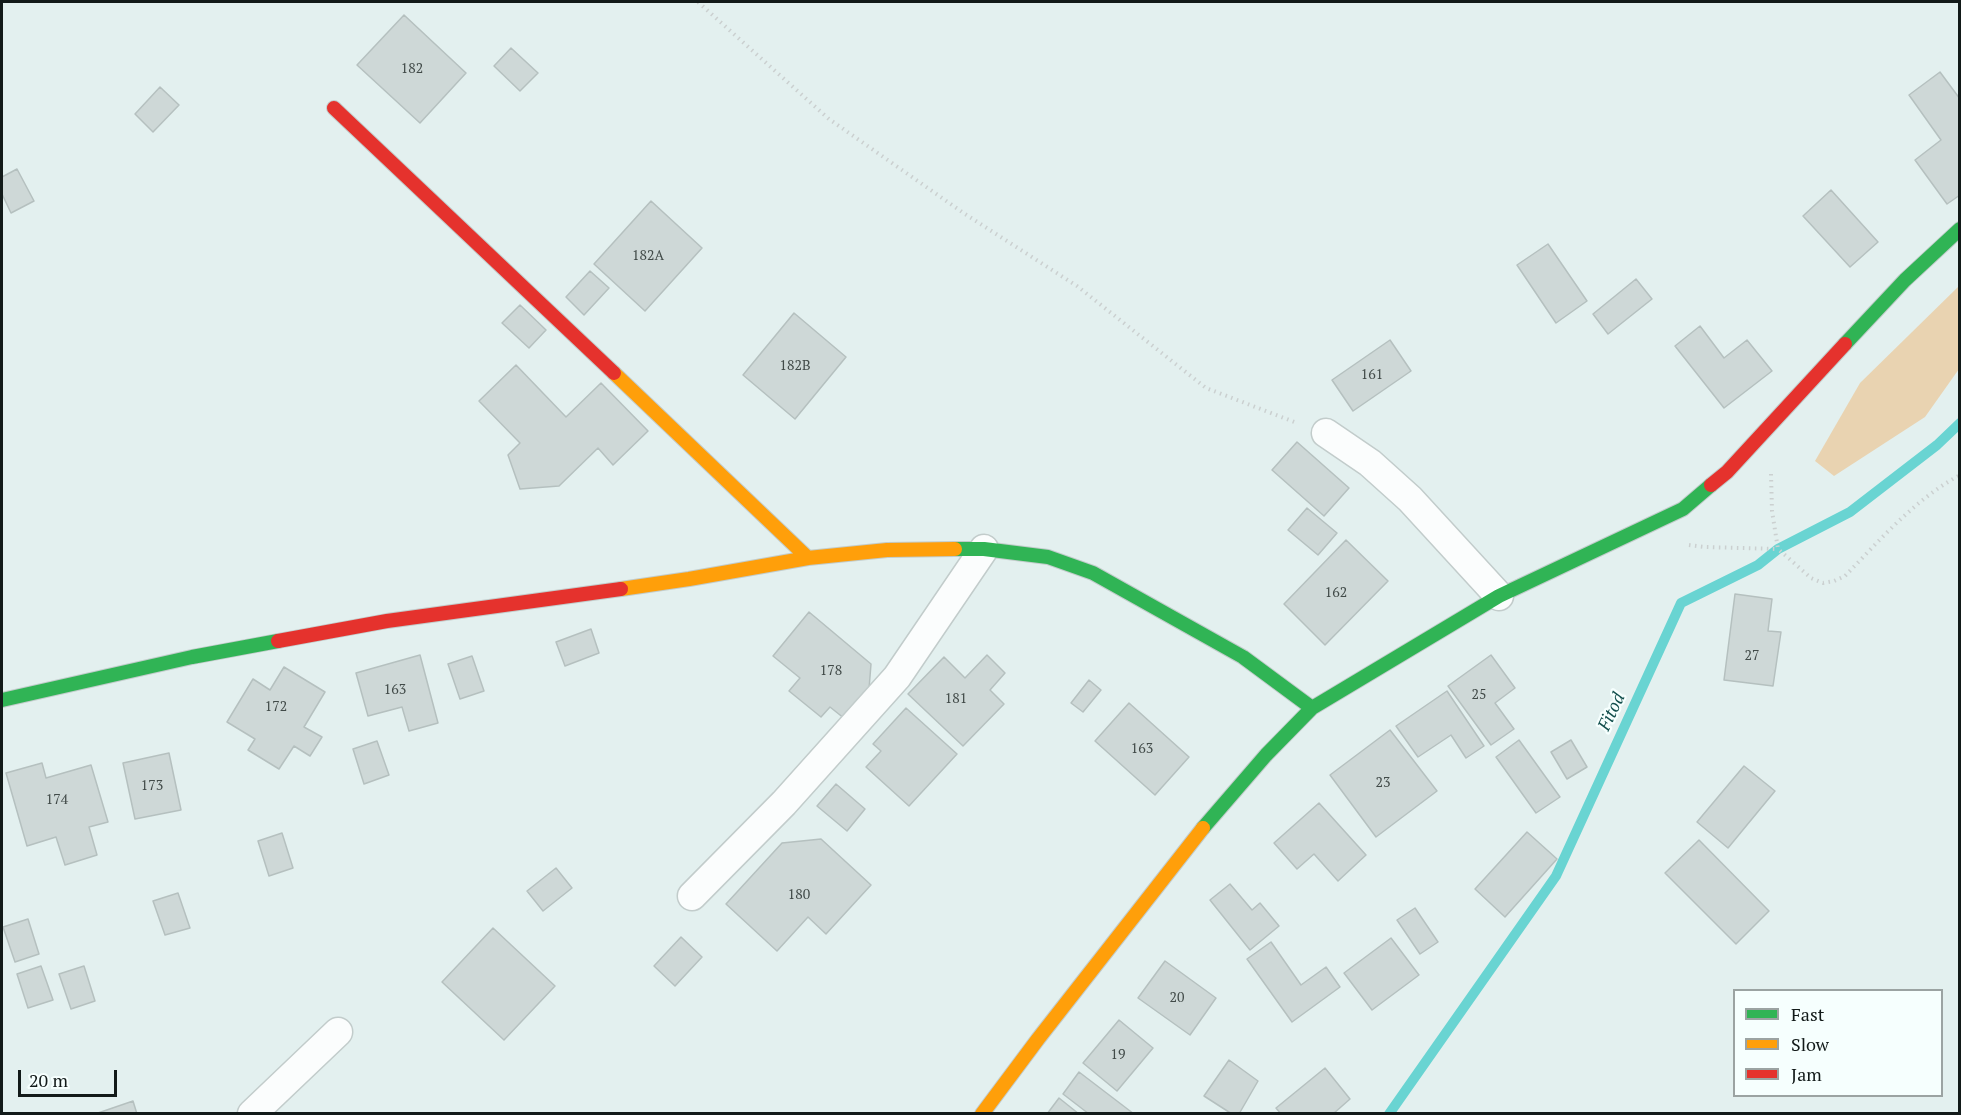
<!DOCTYPE html>
<style>
body{margin:0}
#map{position:relative;width:1961px;height:1115px;overflow:hidden;background:#e3f0ef;font-family:"PT Serif",serif}
canvas{display:block}
.frame{position:absolute;inset:0;border:3px solid #121a19;pointer-events:none}
.legend{position:absolute;left:1733px;top:989px;width:210px;height:108px;box-sizing:border-box;background:#f6fffe;border:2px solid #9ba3a2;margin:0;padding:8px 10px;list-style:none;font-size:18px;color:#121a19}
.legend li{display:flex;align-items:center;gap:12px;height:30px}
.legend b{width:30px;border:2px solid #9ba3a2}
.scale{position:absolute;left:18px;top:1070px;width:99px;height:27px;box-sizing:border-box;border:3px solid #121a19;border-top:0;padding-left:8px;font-size:18px;line-height:21px;white-space:nowrap;color:#121a19;-webkit-text-stroke:4px #f6fffe;paint-order:stroke}
</style>
<div id="map">
<canvas width="1961" height="1115"></canvas>
<div class="frame"></div>
<ul class="legend">
<li><b style="height:8px;background:#30b455"></b>Fast</li>
<li><b style="height:8px;background:#ff9f0a"></b>Slow</li>
<li><b style="height:8px;background:#e5322d"></b>Jam</li>
</ul>
<div class="scale">20 m</div>
</div>
<script>
const c = document.querySelector('canvas').getContext('2d');
c.lineJoin = 'round';
function fillPath(path, color) { c.fillStyle = color; c.fill(path, 'evenodd'); }
function stroke(path, color, width, dash) { c.strokeStyle = color; c.lineWidth = width; c.lineCap = dash ? 'butt' : 'round'; c.setLineDash(dash || []); c.stroke(path); }
function write(font, color, halo, rows, align = 'center') {
  c.font = font + ' "PT Serif",serif'; c.lineWidth = 4.5; c.setLineDash([]); c.textBaseline = 'middle'; c.strokeStyle = halo; c.fillStyle = color; for (const [text, x, y, turn = 0] of rows) {
    c.save(); c.translate(x, y); c.rotate((+turn || 0) * Math.PI / 180); c.textAlign = isNaN(turn) ? turn : align; if (halo) c.strokeText(text, 0, 0); c.fillText(text, 0, 0); c.restore();
  }
}
const green = new Path2D(`
 M1959,286V369L1925,417L1834,476L1815,461L1860,383Z`);
const stream = new Path2D(`
 M1389,1114L1556,876L1681,603L1758,565L1778,549L1850,512L1937,445L1960,423`);
const building = new Path2D(`
 M404,15L466,73L420,123L357,65Z
 M511,48L538,73L520,91L494,66Z
 M1940,72L1960,99V195L1947,204L1915,160L1941,140L1909,95Z
 M160,87L179,105L153,132L135,114Z
 M17,169L34,201L11,213L2,194V177Z
 M1831,190L1878,242L1850,267L1803,216Z
 M651,201L702,248L645,311L594,264Z
 M1548,244L1587,301L1556,323L1517,265Z
 M590,271L609,288L584,315L566,297Z
 M1636,279L1652,299L1608,334L1593,314Z
 M520,305L546,330L529,348L502,323Z
 M794,313L846,357L795,419L743,375Z
 M1700,326L1724,358L1747,340L1772,371L1724,408L1675,346Z
 M1390,340L1411,371L1353,411L1332,380Z
 M516,365L566,417L601,383L648,431L613,465L598,448L559,486L520,489L508,455L520,443L479,401Z
 M1297,442L1349,488L1324,516L1272,470Z
 M1307,508L1337,533L1318,555L1288,530Z
 M1346,540L1388,581L1325,645L1284,604Z
 M1735,594L1772,599L1768,631L1781,632L1773,686L1724,680Z
 M809,612L871,664L869,689L845,719L830,707L821,717L789,691L800,678L773,656Z
 M591,629L599,653L565,666L556,642Z
 M420,655L438,723L409,731L402,707L368,716L356,673Z
 M987,655L1005,673L990,690L1004,704L963,746L908,694L944,657L965,678Z
 M1491,655L1515,688L1495,703L1514,729L1491,745L1448,686Z
 M472,656L484,691L460,699L448,664Z
 M284,667L325,692L304,727L322,737L310,756L294,746L279,769L248,750L255,739L227,722L253,679L270,690Z
 M1089,680L1101,690L1083,712L1071,703Z
 M1447,691L1484,746L1466,758L1451,735L1418,757L1396,726Z
 M1129,703L1189,757L1155,795L1095,741Z
 M906,708L957,754L909,806L866,767L881,751L873,744Z
 M1390,730L1437,791L1376,837L1330,775Z
 M1519,740L1560,797L1536,813L1496,757Z
 M1571,740L1587,767L1567,779L1551,752Z
 M377,741L389,775L364,784L353,749Z
 M169,753L181,810L135,819L123,763Z
 M42,763L46,778L91,765L108,822L89,827L97,855L65,865L56,837L27,846L6,773Z
 M1744,766L1775,791L1728,848L1697,822Z
 M836,784L865,809L847,831L817,806Z
 M1319,803L1366,855L1338,881L1314,854L1297,869L1274,843Z
 M1527,832L1557,859L1505,917L1475,889Z
 M282,833L293,868L269,876L258,841Z
 M821,839L871,885L826,934L808,917L777,951L726,904L782,843Z
 M1699,840L1769,911L1736,944L1665,873Z
 M556,868L572,888L543,911L527,891Z
 M1230,884L1252,910L1260,903L1279,926L1250,950L1210,900Z
 M178,893L190,928L165,935L153,901Z
 M1415,908L1438,942L1420,954L1397,920Z
 M28,919L39,954L15,962L3,927Z
 M493,928L555,986L504,1040L442,982Z
 M681,937L702,957L675,986L654,966Z
 M1391,938L1419,975L1372,1010L1344,973Z
 M1271,942L1301,985L1326,967L1340,987L1292,1022L1247,959Z
 M1165,961L1216,998L1190,1035L1138,998Z
 M41,966L53,1000L28,1008L17,974Z
 M84,966L95,1001L71,1009L59,974Z
 M1119,1020L1153,1048L1117,1091L1083,1063Z
 M1229,1060L1258,1081L1239,1114H1232L1204,1096Z
 M1325,1068L1350,1099L1333,1114H1281L1276,1108Z
 M1079,1072L1134,1114H1089L1063,1094Z
 M1059,1098L1079,1114H1047Z
 M133,1101L137,1114H98V1113Z`);
const path = new Path2D(`
 M698,2L829,119L965,214L1077,286L1206,388L1297,423
 M1771,474L1772,511L1778,549L1811,578L1823,583L1834,581L1845,576C1880,540 1915,499 1960,475
 M1689,545L1704,547L1778,549`);
const street = new Path2D(`
 M1326,433L1370,463L1410,499L1499,596
 M692,896L784,803L897,677L984,549
 M252,1114L338,1032`);
const fast = new Path2D(`
 M1845,344L1905,280L1960,229
 M955,549H984L1048,557L1093,573L1243,657L1312,708
 M2,700L192,657L278,641
 M1203,828L1266,755L1312,708L1499,596L1683,509L1711,485`);
const slow = new Path2D(`
 M614,373L808,558
 M621,589L689,579L808,558L887,550L955,549
 M982,1114L1038,1039L1203,828`);
const jam = new Path2D(`
 M334,108L614,373
 M1711,485L1727,472L1845,344
 M278,641L387,621L621,589`);
const numberNames = [
 ["182",412,69],
 ["182A",648,256],
 ["182B",795,366],
 ["161",1372,375],
 ["162",1336,593],
 ["27",1752,656],
 ["178",831,671],
 ["163",395,690],
 ["25",1479,695],
 ["181",956,699],
 ["172",276,707],
 ["163",1142,749],
 ["23",1383,783],
 ["173",152,786],
 ["174",57,800],
 ["180",799,895],
 ["20",1177,998],
 ["19",1118,1055]
];
const waterNames = [
 ["Fitod",1612,712,-65]
];
fillPath(green, '#e9d3b1');
stroke(stream, '#69d4d2', 10);
fillPath(building, '#ced8d7');
stroke(building, '#b5c0bf', 1.5);
stroke(street, '#c2cccb', 31);
stroke(fast, '#c2cccb', 16);
stroke(slow, '#c2cccb', 16);
stroke(jam, '#c2cccb', 16);
stroke(path, '#cbd0d0', 4, [1.5, 4.5]);
stroke(street, '#fbfdfd', 28);
stroke(fast, '#30b455', 14);
stroke(slow, '#ff9f0a', 14);
stroke(jam, '#e5322d', 14);
write('14px', '#414a48', null, numberNames);
write('italic 18px', '#124f4d', '#f6fffe', waterNames);
</script>
